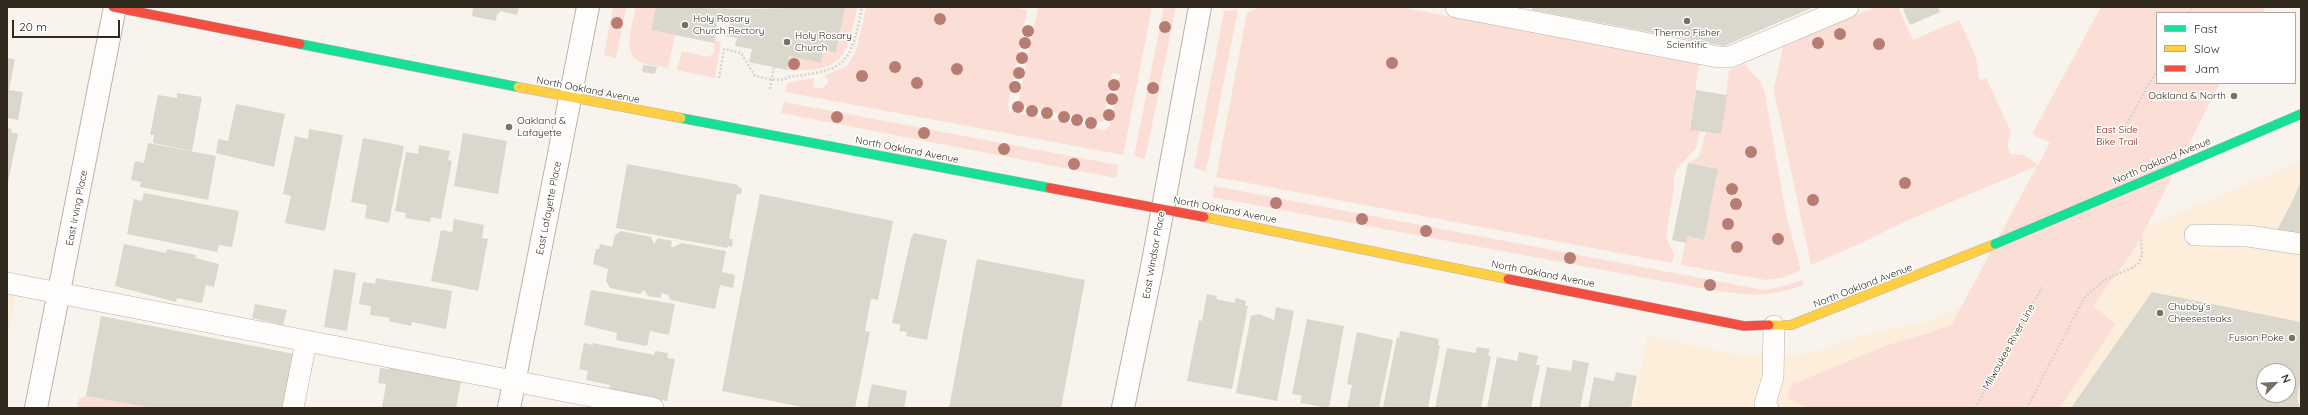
<!DOCTYPE html>
<style>
body{margin:0}
#map{position:relative;width:2308px;height:415px;overflow:hidden;background:#f8f4ed;font-family:Quicksand,sans-serif}
canvas{display:block}
.frame{position:absolute;inset:0;border:8px solid #322a1e;pointer-events:none}
.legend{position:absolute;left:2156px;top:12px;width:140px;height:72px;box-sizing:border-box;background:#fff;border:1px solid #adaaa5;margin:0;padding:5px 7px;list-style:none;font-size:12px;color:#322a1e}
.legend li{display:flex;align-items:center;gap:8px;height:20px}
.legend b{width:20px;border:1px solid #adaaa5}
.north{position:absolute;left:2256px;top:363px;width:40px;height:40px;box-sizing:border-box;background:#fff;border:1px solid #adaaa5;border-radius:50%;rotate:66deg;font-size:11px;font-weight:700;line-height:16px;text-align:center;color:#322a1e}
.north::after{content:'';display:block;margin:auto;width:14px;height:18px;background:#777166;clip-path:polygon(50% 0,100% 100%,50% 72%,0 100%)}
.scale{position:absolute;left:12px;top:20px;width:108px;height:18px;box-sizing:border-box;border:2px solid #322a1e;border-top:0;padding-left:5px;font-size:12px;line-height:14px;white-space:nowrap;color:#322a1e;-webkit-text-stroke:3px #fff;paint-order:stroke}
</style>
<div id="map">
<canvas width="2308" height="415"></canvas>
<div class="frame"></div>
<ul class="legend">
<li><b style="height:5px;background:#16e098"></b>Fast</li>
<li><b style="height:5px;background:#ffcf43"></b>Slow</li>
<li><b style="height:5px;background:#f24e42"></b>Jam</li>
</ul>
<div class="north">N</div>
<div class="scale">20 m</div>
</div>
<script>
const c = document.querySelector('canvas').getContext('2d');
c.lineJoin = 'round';
function fillPath(path, color) { c.fillStyle = color; c.fill(path, 'evenodd'); }
function stroke(path, color, width, dash) { c.strokeStyle = color; c.lineWidth = width; c.lineCap = dash ? 'butt' : 'round'; c.setLineDash(dash || []); c.stroke(path); }
function write(font, color, halo, rows, align = 'center') {
  c.font = font + ' Quicksand,sans-serif'; c.lineWidth = 3; c.setLineDash([]); c.textBaseline = 'middle'; c.strokeStyle = halo; c.fillStyle = color; for (const [text, x, y, turn = 0] of rows) {
    c.save(); c.translate(x, y); c.rotate((+turn || 0) * Math.PI / 180); c.textAlign = isNaN(turn) ? turn : align; if (halo) c.strokeText(text, 0, 0); c.fillText(text, 0, 0); c.restore();
  }
}
const built = new Path2D(`
 M2301,161V408H2039L2092,306L2136,247L2146,227ZM2264,371H2288V395H2264Z
 M7,291L16,293L7,341Z
 M1961,307L1952,324L1918,336L1849,408H1634L1647,336L1745,356L1793,355L1819,351L1860,336L1929,321Z`);
const green = new Path2D(`
 M613,7H626L616,58L604,55Z
 M636,7H656L651,30L675,35L668,68C660,66 648,66 640,62C621,53 633,23 636,7Z
 M845,7H857C847,58 844,72 787,70L789,56L821,63L823,50L836,53Z
 M866,7H1013L1027,10L1008,105L1009,111L1105,130L1110,125L1120,74L1112,73L1103,122L1018,105L1038,7H1152L1123,155L785,92L787,83L814,78L813,85L814,88H822L828,83V79L824,76L847,66L851,60L857,48Z
 M1164,7H1176L1145,159L1134,156Z
 M1259,7H1400L1699,64L1690,129L1700,131L1696,148L1677,169L1674,177V189L1666,237L1674,254L1672,263L1216,177L1247,13Z
 M1875,7H1898L1913,40L1959,20L1976,57L1979,78L1981,80L1986,78L2011,132L2007,144L2010,154L2024,155L2038,165L2050,143L2032,134L2101,7H2263L2266,13H2157V83H2220L2136,247L2093,306L2116,324L2059,408H1807L1787,398L1793,381L1798,382L1888,345L1928,333L1952,324L2037,166L1908,220L1859,244L1811,265L1775,96L1774,88L1783,46Z
 M1238,10L1206,171L1194,168L1224,11Z
 M714,40L721,42L715,78L677,70L682,51L708,57L714,53Z
 M1744,64L1760,81L1764,89L1786,214L1801,270L1782,278L1766,280L1681,265L1687,236L1704,240L1718,169L1688,163L1699,157L1706,132L1721,134L1729,71Z
 M784,102L1118,165L1116,178L781,113Z
 M1214,186L1764,290L1788,285L1802,280L1804,285C1763,299 1747,295 1705,289L1212,197Z
 M86,396L152,408H77L79,398Z`);
const building = new Path2D(`
 M473,7H519L517,15L500,11L499,14L497,13L496,21L472,16Z
 M656,7L742,9L845,7L836,53L823,50L821,63L789,56L787,70L749,62L752,49L735,46L737,38L727,36L730,20L718,18L714,43L651,30Z
 M1533,7H1814L1724,46L1532,10Z
 M1908,7H1938L1940,12L1910,25L1903,9Z
 M7,58L15,59L9,90L23,92L18,120L7,118Z
 M643,65L657,67L655,74L642,72Z
 M1696,90L1727,95L1721,134L1690,130Z
 M177,93L202,97L192,151L153,143L154,135H150L158,95L177,98Z
 M236,104L285,114L274,167L216,153L218,139L228,141Z
 M7,128L12,129L11,132L18,134L8,182Z
 M309,129L343,135L325,231L285,223L291,196L283,194L295,136L308,139Z
 M463,133L507,141L498,194L454,186Z
 M363,138L404,146L389,223L365,218L367,205L351,202Z
 M148,143L216,156L208,200L140,187L141,182L131,180L135,161L144,163Z
 M419,145L450,151L448,160L452,161L441,219L431,217L430,222L405,218L406,213L395,211L406,152L418,154Z
 M1688,163L1718,169L1704,240L1687,236L1686,243L1672,240Z
 M627,164L739,185L738,187L742,188L741,194H737L729,239H733L732,247L728,246L727,248L616,228Z
 M2301,182V238L2276,232L2292,202Z
 M144,193L239,211L232,247L219,245L217,252L127,234L134,199L142,201Z
 M760,194L893,221L878,300L871,299L865,331L870,332L855,408H807L722,391Z
 M454,219L484,225L482,238L488,239L478,291L431,281L441,230L452,232Z
 M621,231L651,237L654,244L658,238L672,241L671,247H673L682,243L726,251L722,272L735,275L733,288L720,285L715,309L671,300L668,295L661,293V298L648,296L644,290L640,294L610,288L606,281L608,269L593,264L596,249H599L600,244L612,247L615,235Z
 M914,233L947,240L927,340L906,336L907,332L899,331L901,325L892,323L911,238Z
 M124,244L166,253L167,249L196,255L195,258L219,264L214,287L206,285L202,303L177,298L176,302L115,286Z
 M977,259L1085,280L1061,408H949Z
 M334,269L356,273L347,331L324,327Z
 M376,278L452,291L446,329L412,322L411,326L389,321L390,318L370,315L371,306L359,304L363,282L375,284Z
 M591,290L675,304L669,335L650,331L647,346L616,340L617,333L584,325Z
 M2152,292L2301,322V375L2297,398L2300,408H2071ZM2264,371H2288V395H2264Z
 M1207,294L1217,296L1216,299L1234,303L1236,298L1246,301L1245,306H1248L1232,389L1187,381L1199,320L1202,321Z
 M255,304L287,310L283,325L252,318Z
 M1276,307L1294,311L1277,401L1236,393L1251,316L1259,314L1274,320Z
 M101,316L294,354L284,408H152L86,396Z
 M1307,319L1344,326L1329,408L1300,403L1302,396L1292,394Z
 M1400,331L1439,339L1438,345L1440,346L1428,408L1383,407L1397,337L1399,338Z
 M1357,332L1393,340L1379,408H1347L1352,385L1347,384Z
 M584,343L593,345V343L654,355L655,351L668,353L667,358L675,359L667,401L609,390L610,385L586,380L588,371L579,369Z
 M1477,347L1490,349L1488,356H1491L1481,408H1435L1447,348L1476,353Z
 M1519,352L1538,356L1536,365H1540L1531,408H1487L1497,357L1517,361Z
 M1573,360L1589,363L1580,408H1539L1547,367L1571,371Z
 M389,366L453,378V380L461,382L456,408H382L386,384L378,383L380,368L389,369Z
 M1616,372L1637,376L1631,408H1588L1594,377L1614,381Z
 M872,384L907,391L904,408H867Z`);
const path = new Path2D(`
 M2189,13L2192,7
 M719,78L724,49L741,53L755,76C766,78 779,83 789,77C847,70 851,64 862,7
 M770,89L774,67
 M2125,127L2157,70
 M1975,408L2043,286
 M2027,408L2084,298L2104,280L2132,268L2139,263L2142,254L2141,237`);
const lane = new Path2D(`
 M1456,7L1718,57H1730L1848,7
 M2195,235L2248,236L2301,244
 M7,283L653,408
 M293,408L306,342
 M1768,408L1765,404L1773,377L1774,326`);
const street = new Path2D(`
 M36,408L115,7
 M509,408L588,7
 M1123,408L1152,267L1200,7`);
const fast = new Path2D(`
 M300,44L518,87
 M681,118L1050,188
 M2177,167L2301,114`);
const slow = new Path2D(`
 M518,87L681,118
 M1204,217L1508,279
 M1769,325H1791L1995,244`);
const jam = new Path2D(`
 M113,7L300,44
 M1050,188L1204,217
 M1508,279L1744,326L1769,325`);
const fastBridge = new Path2D(`
 M1995,244L2177,167`);
const trees = [
 [940,19],
 [617,23],
 [1165,27],
 [1028,31],
 [1840,34],
 [1025,43],
 [1818,43],
 [1879,44],
 [1022,58],
 [1392,63],
 [794,64],
 [895,67],
 [957,69],
 [1019,73],
 [862,76],
 [917,83],
 [1114,85],
 [1015,87],
 [1153,88],
 [1112,99],
 [1018,107],
 [1032,111],
 [1047,113],
 [1109,115],
 [837,117],
 [1064,117],
 [1077,120],
 [1091,123],
 [924,133],
 [1004,149],
 [1751,152],
 [1074,164],
 [1905,183],
 [1732,189],
 [1813,200],
 [1276,203],
 [1736,204],
 [1362,219],
 [1728,224],
 [1426,231],
 [1778,239],
 [1737,247],
 [1570,258],
 [1710,285]
];
const markers = [
 [1687,21,4,"#777166"],
 [685,25,4,"#777166"],
 [787,42,4,"#777166"],
 [2234,96,4,"#777166"],
 [509,127,4,"#777166"],
 [2160,313,4,"#777166"],
 [2292,338,4,"#777166"]
];
const poiNames = [
 ["Holy Rosary",693,19],
 ["Church Rectory",693,31],
 ["Thermo Fisher",1687,33,"center"],
 ["Scientific",1687,45,"center"],
 ["Holy Rosary",795,36],
 ["Church",795,48],
 ["Oakland & North",2226,96,"right"],
 ["Oakland &",517,121],
 ["Lafayette",517,133],
 ["Chubby's",2168,307],
 ["Cheesesteaks",2168,319],
 ["Fusion Poke",2284,338,"right"]
];
const streetNames = [
 ["North Oakland Avenue",588,90,11],
 ["North Oakland Avenue",907,150,11],
 ["North Oakland Avenue",2162,161,-23],
 ["East Irving Place",77,208,-79],
 ["East Lafayette Place",549,208,-79],
 ["North Oakland Avenue",1225,210,11],
 ["East Windsor Place",1154,255,-80],
 ["North Oakland Avenue",1543,274,11],
 ["North Oakland Avenue",1863,286,-21],
 ["Milwaukee River Line",2009,347,-61]
];
const parkNames = [
 ["East Side",2117,130],
 ["Bike Trail",2117,142]
];
fillPath(built, '#fceedb');
fillPath(green, '#fbded6');
fillPath(building, '#dad7cd');
stroke(lane, '#b7b1a9', 22);
stroke(street, '#b7b1a9', 24);
stroke(fast, '#b7b1a9', 10);
stroke(slow, '#b7b1a9', 10);
stroke(jam, '#b7b1a9', 10);
stroke(path, '#d6d4d2', 2.5, [2, 2]);
stroke(lane, '#fefdfc', 21);
stroke(street, '#fefdfc', 22);
stroke(fast, '#16e098', 9);
stroke(slow, '#ffcf43', 9);
stroke(jam, '#f24e42', 9);
stroke(fastBridge, '#b7b1a9', 10, []);
stroke(fastBridge, '#16e098', 9);
c.fillStyle = '#b77d73';
for (const [x, y] of trees) { c.beginPath(); c.arc(x, y, 6, 0, 2 * Math.PI); c.fill(); }
for (const [x, y, r, color] of markers) { const dot = new Path2D(); dot.arc(x, y, r, 0, 2 * Math.PI); c.fillStyle = color; c.fill(dot); stroke(dot, '#fff', 1.5); }
write('10px', '#322a1e', '#fff', poiNames, 'left');
write('10px', '#322a1e', '#fff', streetNames);
write('10px', '#821b10', '#fff', parkNames);
</script>
